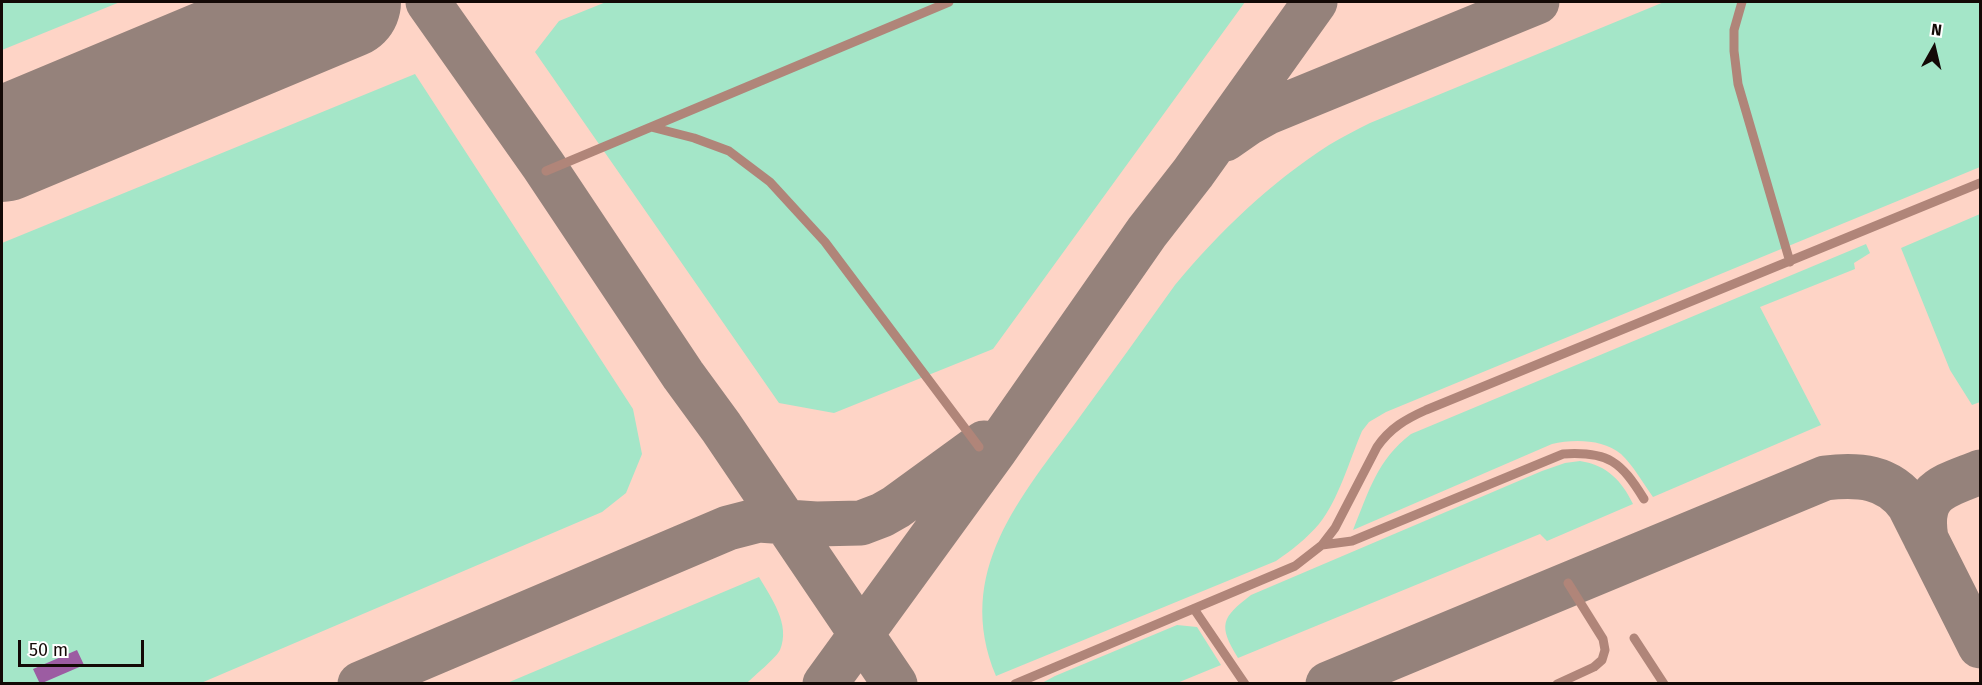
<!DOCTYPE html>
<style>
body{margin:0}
#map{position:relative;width:1982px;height:685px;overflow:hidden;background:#fbe0d7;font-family:"Fira Sans",sans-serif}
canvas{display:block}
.frame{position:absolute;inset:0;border:3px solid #130906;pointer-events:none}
.north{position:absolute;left:1904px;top:18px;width:60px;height:60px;-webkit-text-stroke:4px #fff;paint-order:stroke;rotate:8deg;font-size:16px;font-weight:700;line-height:24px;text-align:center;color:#130906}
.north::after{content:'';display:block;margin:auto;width:21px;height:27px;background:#130906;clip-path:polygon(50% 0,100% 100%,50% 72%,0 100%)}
.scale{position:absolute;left:18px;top:640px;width:126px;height:27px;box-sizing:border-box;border:3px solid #130906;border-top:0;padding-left:8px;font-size:18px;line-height:21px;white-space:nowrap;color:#130906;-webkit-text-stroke:4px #fff;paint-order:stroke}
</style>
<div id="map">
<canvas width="1982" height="685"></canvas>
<div class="frame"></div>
<div class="north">N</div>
<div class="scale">50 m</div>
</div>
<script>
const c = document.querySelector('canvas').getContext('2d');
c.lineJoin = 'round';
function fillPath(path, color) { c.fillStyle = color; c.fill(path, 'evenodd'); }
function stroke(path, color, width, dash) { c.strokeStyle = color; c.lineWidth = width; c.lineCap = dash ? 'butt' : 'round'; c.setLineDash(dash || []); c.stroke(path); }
const built = new Path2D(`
 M2,2H1980V683H2Z`);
const green = new Path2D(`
 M2,2H120L2,50Z
 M606,2H1245L993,349L834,413L779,403L535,52L559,21Z
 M1664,2H1980V167L1386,412L1369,422L1362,431C1350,459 1338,501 1319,524C1306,539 1292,550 1276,561L996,676C953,572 1021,497 1079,418C1111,374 1143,330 1175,285C1220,231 1270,183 1329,145C1342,137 1356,130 1370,123Z
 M415,74L633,409L642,454L626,493L602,512L201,683L2,684V243Z
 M1980,214V402L1972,405L1950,370L1901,248Z
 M1866,244L1870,253L1854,263L1855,269L1760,307L1821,425L1653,497C1643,483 1633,465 1621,454C1603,439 1573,439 1552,444L1353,530C1369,491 1377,460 1411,434Z
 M1580,461C1607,465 1622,481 1633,504L1547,541L1540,534L1238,658C1218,625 1221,618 1251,595L1542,471L1565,463Z
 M759,577C771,598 791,624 780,650C776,658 754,676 747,683H507Z
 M1177,625L1197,627L1221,665L1177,683H1042L1055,676Z`);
const taxiway = new Path2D(`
 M428,2L543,165L683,375L721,427L895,684
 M317,13L331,2
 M1225,139L1248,123L1266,113L1537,2
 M1926,539C1918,490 1943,487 1980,472
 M360,684L728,528L759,520L816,524L861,523L882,515L896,507L984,443
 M825,684L995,450L1147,232L1193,173L1315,2
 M1328,684L1825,478C1858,474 1889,476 1909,505L1980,646`);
const runway = new Path2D(`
 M2,145L344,2`);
const building = new Path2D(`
 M77,650L84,665L40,684L33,669Z`);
const service = new Path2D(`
 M1742,2L1734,30V51L1738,84L1790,262
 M651,127L949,2
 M546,171L651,127L694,138L729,151L770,182L825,242L979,447
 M1322,545L1352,541L1563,454C1609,451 1621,462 1644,499
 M1194,609L1245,684
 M1634,638L1664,684
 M1015,684L1295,566L1322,545L1335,528L1377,447C1390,428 1406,419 1426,410L1980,183
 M1557,684L1594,667L1602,660L1605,650L1603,639L1568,583`);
fillPath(built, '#fed4c6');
fillPath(green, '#a4e6c8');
stroke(taxiway, '#95827b', 45);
stroke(runway, '#95827b', 114);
fillPath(building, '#9c5ca2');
stroke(service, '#b08579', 9);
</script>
